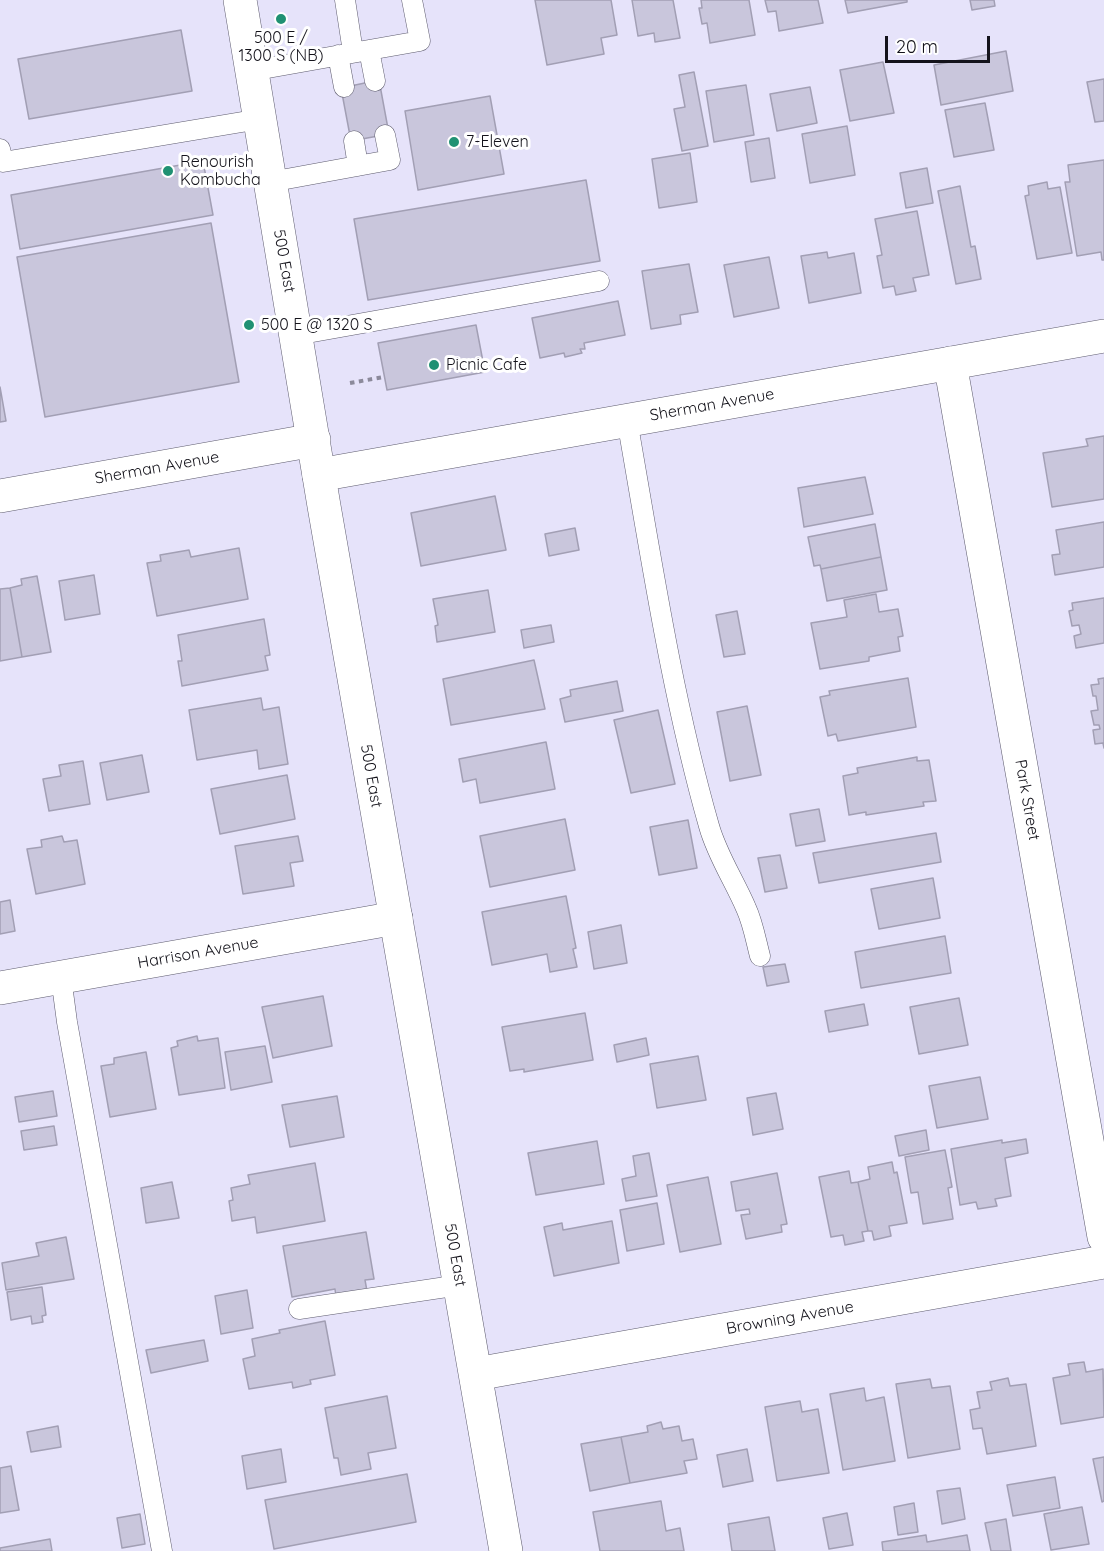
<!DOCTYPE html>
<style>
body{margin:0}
#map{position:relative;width:1104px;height:1551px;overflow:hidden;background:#e6e3fa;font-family:Quicksand,sans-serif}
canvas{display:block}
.scale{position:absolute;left:885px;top:36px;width:105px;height:27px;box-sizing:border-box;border:3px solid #14131b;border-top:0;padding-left:8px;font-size:18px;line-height:21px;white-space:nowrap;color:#14131b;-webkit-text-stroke:4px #fff;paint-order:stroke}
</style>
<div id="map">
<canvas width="1104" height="1551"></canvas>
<div class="scale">20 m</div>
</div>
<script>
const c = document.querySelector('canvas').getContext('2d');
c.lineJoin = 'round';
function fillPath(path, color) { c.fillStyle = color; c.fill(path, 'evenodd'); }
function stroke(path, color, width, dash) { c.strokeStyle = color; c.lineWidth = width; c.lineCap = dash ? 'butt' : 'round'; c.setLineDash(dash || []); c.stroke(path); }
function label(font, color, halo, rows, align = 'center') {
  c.font = font + ' Quicksand,sans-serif'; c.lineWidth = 6; c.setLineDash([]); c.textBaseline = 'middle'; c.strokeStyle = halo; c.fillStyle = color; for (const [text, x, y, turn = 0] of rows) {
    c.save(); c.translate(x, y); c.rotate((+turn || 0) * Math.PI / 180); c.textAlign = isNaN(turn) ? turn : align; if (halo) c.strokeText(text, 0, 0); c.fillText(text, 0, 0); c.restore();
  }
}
const building = new Path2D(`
 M535,0h76l6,35 -16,3 3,16 -57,11z
 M632,0h41l7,38 -25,4 -1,-9 -16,3z
 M701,0h48l6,35 -45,8 -3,-20 -5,1 -3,-16h3z
 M765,0h53l5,23 -44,8 -3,-20 -8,1z
 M845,0h62v2l-59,11z
 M970,0h24l1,6 -23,4z
 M181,30l11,61 -163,28 -11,-60z
 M1006,51l7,40 -72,14 -7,-40z
 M883,62l11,51 -44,8 -10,-51z
 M694,72l14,74 -26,5 -8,-42 11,-2 -6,-32z
 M1104,79v42l-9,1 -8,-40z
 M379,80l10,54 -38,7 -10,-53z
 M746,85l8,50 -40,7 -8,-51z
 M810,87l7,36 -40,8 -7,-37z
 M490,96l14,78 -86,16 -13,-79z
 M985,103l9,47 -40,7 -9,-47z
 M847,126l8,49 -45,8 -8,-49z
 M769,138l6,40 -24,4 -6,-40z
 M690,153l7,49 -38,6 -7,-49z
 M1104,160v100h-2l-1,-8 -24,4 -12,-74h5l-2,-17z
 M203,161l10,54 -193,34 -9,-54z
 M927,168l6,35 -27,5 -6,-35z
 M586,180l14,81 -232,39 -14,-81z
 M1047,182l1,7 12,-2 12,66 -35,6 -12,-63 4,-1 -1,-9z
 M960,186l11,61 4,-1 6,33 -25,5 -18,-93z
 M917,211l12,64 -16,3 3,13 -20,4 -2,-9 -11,2 -6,-32 5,-1 -7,-36z
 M211,223l28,159 -194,35 -28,-160z
 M827,252l1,6 26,-5 7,40 -52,10 -8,-47z
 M769,257l10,51 -45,9 -10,-52z
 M689,264l9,48 -18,3 1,9 -30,5 -9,-58z
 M618,301l7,34 -41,8 1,6h-5l2,4 -17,4 -1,-4 -24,5 -8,-40z
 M476,325l9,47 -98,18 -9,-47z
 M0,387l6,34 -6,1z
 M1104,436v63l-52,8 -9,-54 45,-7 -2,-7z
 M865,477l8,37 -69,13 -6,-39z
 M495,496l11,54 -85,16 -10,-53z
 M1104,522v45l-49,8 -3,-20 8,-1 -4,-24z
 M875,524l6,33 -60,12 -1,-4 -6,1 -6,-29z
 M575,528l4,22 -30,6 -4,-22z
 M239,548l9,51 -91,17 -10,-53 14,-2 -1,-6 29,-5 2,7z
 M881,557l6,33 -60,11 -6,-32z
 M94,575l6,39 -35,6 -6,-39z
 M37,576l14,76 -29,5 -12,-69 12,-3 -1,-6z
 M10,588l12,69 -22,4v-72z
 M488,590l7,42 -58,10 -2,-16 3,-1 -5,-26z
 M876,594l3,18 19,-3 5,27 -5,1 2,14 -31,6v4l-49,8 -9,-46 36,-6 -3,-17z
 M1104,598v45l-28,5 -2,-12 7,-2 -2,-9 -7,1 -3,-15 4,-1 -1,-7z
 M737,611l8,43 -21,3 -8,-42z
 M264,619l6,36 -5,1 3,14 -86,16 -4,-25h4l-4,-26z
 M551,625l3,17 -30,6 -3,-18z
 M534,660l11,49 -94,16 -8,-46z
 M908,678l8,49 -78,14 -2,-7 -8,2 -8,-39 10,-2 -1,-4z
 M1104,678v70l-1,-5 -8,1 -2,-14 7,-1 -1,-4h-5l-3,-14 7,-1 -2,-14h-3l-2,-11 8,-1 -1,-5z
 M617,681l6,30 -58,11 -5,-23 11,-3 -1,-6z
 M261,698l2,12 16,-3 9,57 -29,5 -2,-19 -60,10 -8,-50z
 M747,706l14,69 -31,6 -13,-69z
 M658,710l17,74 -44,9 -17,-73z
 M546,742l9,47 -75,14 -4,-24 -13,3 -4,-23z
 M142,755l7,37 -42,8 -7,-37z
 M917,757v4l12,-1 7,41 -13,1 1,4 -58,9v-3l-17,3 -6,-39 15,-3 -1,-5z
 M83,761l7,43 -41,7 -6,-32 18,-3 -2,-11z
 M287,775l8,44 -75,15 -9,-45z
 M819,809l6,32 -29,5 -6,-32z
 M565,819l10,51 -85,17 -10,-51z
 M688,820l9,48 -38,7 -9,-48z
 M936,833l5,29 -122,21 -6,-30z
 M62,836l2,6 13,-2 8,44 -49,10 -9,-45 15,-2 -1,-7z
 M298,836l5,25 -13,2 4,23 -51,8 -8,-48z
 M780,855l7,33 -22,4 -7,-34z
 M933,878l7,40 -61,11 -8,-40z
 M566,896l10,52 -3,1 4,18 -27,5 -3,-18 -55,11 -10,-53z
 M10,900l5,31 -15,3v-32z
 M621,925l6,38 -33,6 -6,-37z
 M945,936l6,37 -90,15 -6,-36z
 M785,964l4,18 -22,4 -4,-19z
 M323,996l9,50 -59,12 -11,-51z
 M959,998l9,47 -49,9 -9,-47z
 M864,1004l4,21 -39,7 -4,-21z
 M585,1013l8,47 -69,12v-3l-14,2 -8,-44z
 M197,1036l1,5 20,-3 7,50 -46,7 -8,-47 7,-2 -1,-5z
 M646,1038l3,17 -32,7 -3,-17z
 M265,1046l7,36 -41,8 -6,-38z
 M146,1052l10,57 -46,8 -9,-51 13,-2v-6z
 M698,1056l8,44 -49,8 -7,-44z
 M980,1077l8,42 -51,9 -8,-42z
 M53,1091l4,25 -38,6 -4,-25z
 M776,1093l7,36 -30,6 -6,-37z
 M337,1096l7,41 -54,10 -8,-42z
 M54,1126l3,19 -33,5 -3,-19z
 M926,1130l3,20 -30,6 -4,-20z
 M1026,1139l2,14 -23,5 6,38 -16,3 2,7 -19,3 -2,-7 -16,3 -9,-56 51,-9v3z
 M597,1141l7,43 -68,11 -8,-42z
 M945,1150l7,37 -4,1 5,31 -30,5 -5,-32 -7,1 -6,-36z
 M649,1153l8,43 -31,5 -4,-22 14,-3 -3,-20z
 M892,1162l2,11 3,-1 10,51 -18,3 2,10 -17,4 -2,-9h-4l-10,-49 12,-3 -2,-12z
 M315,1163l10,58 -68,12 -2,-16 -23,4 -3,-20 4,-1 -2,-12 19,-4 -2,-9z
 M849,1171l2,12 7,-1 10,49 -6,1 2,9 -19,4 -2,-10 -12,2 -12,-60z
 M777,1173l10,51 -6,1 1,7 -36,7 -5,-24 9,-1 -1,-5 -13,2 -5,-29z
 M708,1177l13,67 -41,8 -13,-67z
 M172,1182l7,36 -33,5 -5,-35z
 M657,1203l7,41 -37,7 -7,-41z
 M612,1221l7,42 -65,13 -10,-49 18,-4 1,7z
 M366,1232l8,47 -9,1 2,11 -31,6 -1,-8 -43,8 -9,-51z
 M66,1237l8,42 -68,11 -4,-27 37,-7 -3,-13z
 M42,1287l4,28 -4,1 1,6 -11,2 -1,-8 -20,4 -4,-28z
 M247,1290l6,38 -32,6 -6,-38z
 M325,1321l10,54 -25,5 1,4 -18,4 -1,-6 -43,7 -6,-30 12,-3 -3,-17 28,-6 -1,-3z
 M204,1340l4,21 -57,12 -5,-23z
 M1084,1362l2,10 17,-3 1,48 -43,7 -8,-46 17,-3 -2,-11z
 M1008,1378l2,8 16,-2 10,62 -49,8 -5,-26 -9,1 -3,-19 10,-2 -3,-16 15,-2 -2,-8z
 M930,1379l2,9 18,-2 10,63 -52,9 -12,-74z
 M864,1388l2,13 18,-4 11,64 -52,9 -13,-76z
 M387,1396l9,52 -28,5 3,16 -30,6 -3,-17h-4l-9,-50z
 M800,1401l2,11 16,-3 11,64 -52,8 -12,-74z
 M661,1422l2,7 16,-3 3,15 11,-2 4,20 -13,2 3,12 -57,10 -9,-46 27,-5 -1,-6z
 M58,1426l3,21 -30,5 -4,-20z
 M621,1437l9,46 -40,8 -9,-47z
 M281,1449l5,33 -39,7 -5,-33z
 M747,1449l6,32 -30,6 -6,-32z
 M1104,1457v44l-2,1 -9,-43z
 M11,1466l8,44 -19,3v-45z
 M407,1474l9,48 -142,27 -9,-49z
 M1055,1477l5,31 -47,8 -6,-31z
 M960,1488l5,31 -23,5 -5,-33z
 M661,1501l5,30 14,-3 4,23h-84l-7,-39z
 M914,1503l4,29 -20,3 -4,-28z
 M1082,1507l7,37 -38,6 -7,-36z
 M847,1513l6,32 -24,4 -6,-31z
 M140,1514l5,30 -23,4 -5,-30z
 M769,1517l6,34h-43l-4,-27z
 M1006,1519l5,32h-20l-6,-28z
 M926,1535l1,7 40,-7 3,16h-87l-1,-9z
 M50,1539l2,12h-52v-3z`);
fillPath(building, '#c9c6dc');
stroke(building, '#a29fb4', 1.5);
const service = new Path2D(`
 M345,0l8,52
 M369,50l51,-9 -8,-41
 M338,55l6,32
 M251,71l118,-21 6,31
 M354,141l4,25
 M0,149l3,13 257,-43
 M270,182l120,-22 -5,-25
 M296,335l303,-54
 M627,420c24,136 44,273 82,406 8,29 25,54 37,82 7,15 10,33 14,48
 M61,977l6,45 95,529
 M299,1309l161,-24`);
const minor = new Path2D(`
 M950,363l154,874
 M319,475l785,-139
 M0,496l314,-56
 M0,988l396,-70
 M476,1374l628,-112`);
const tertiary = new Path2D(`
 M240,0l84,506 182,1045`);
stroke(service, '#5e5c6e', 21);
stroke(minor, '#5e5c6e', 34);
stroke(tertiary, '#5e5c6e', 34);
stroke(new Path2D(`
 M350,383l34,-6`), '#8c8a9b', 4, [4.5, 4.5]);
stroke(service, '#fff', 20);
stroke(minor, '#fff', 33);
stroke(tertiary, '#fff', 33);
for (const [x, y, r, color] of [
 [281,19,6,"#209173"],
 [454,142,6,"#209173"],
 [168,171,6,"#209173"],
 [249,325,6,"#209173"],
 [434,365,6,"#209173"]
]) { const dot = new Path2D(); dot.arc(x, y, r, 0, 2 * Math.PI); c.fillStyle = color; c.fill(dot); stroke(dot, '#fff', 2); }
label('16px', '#14131b', '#fff', [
 ["500 E /",281,38,"center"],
 ["1300 S (NB)",281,56,"center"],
 ["7-Eleven",466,142],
 ["Renourish",180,162],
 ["Kombucha",180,180],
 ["500 E @ 1320 S",261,325],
 ["Picnic Cafe",446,365]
], 'left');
label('16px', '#14131b', '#fff', [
 ["500 East",284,261,80],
 ["Sherman Avenue",712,405,-10],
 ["Sherman Avenue",157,468,-10],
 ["500 East",371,776,80],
 ["Park Street",1027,800,80],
 ["Harrison Avenue",198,953,-10],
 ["500 East",455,1255,80],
 ["Browning Avenue",790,1318,-10]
]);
</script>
